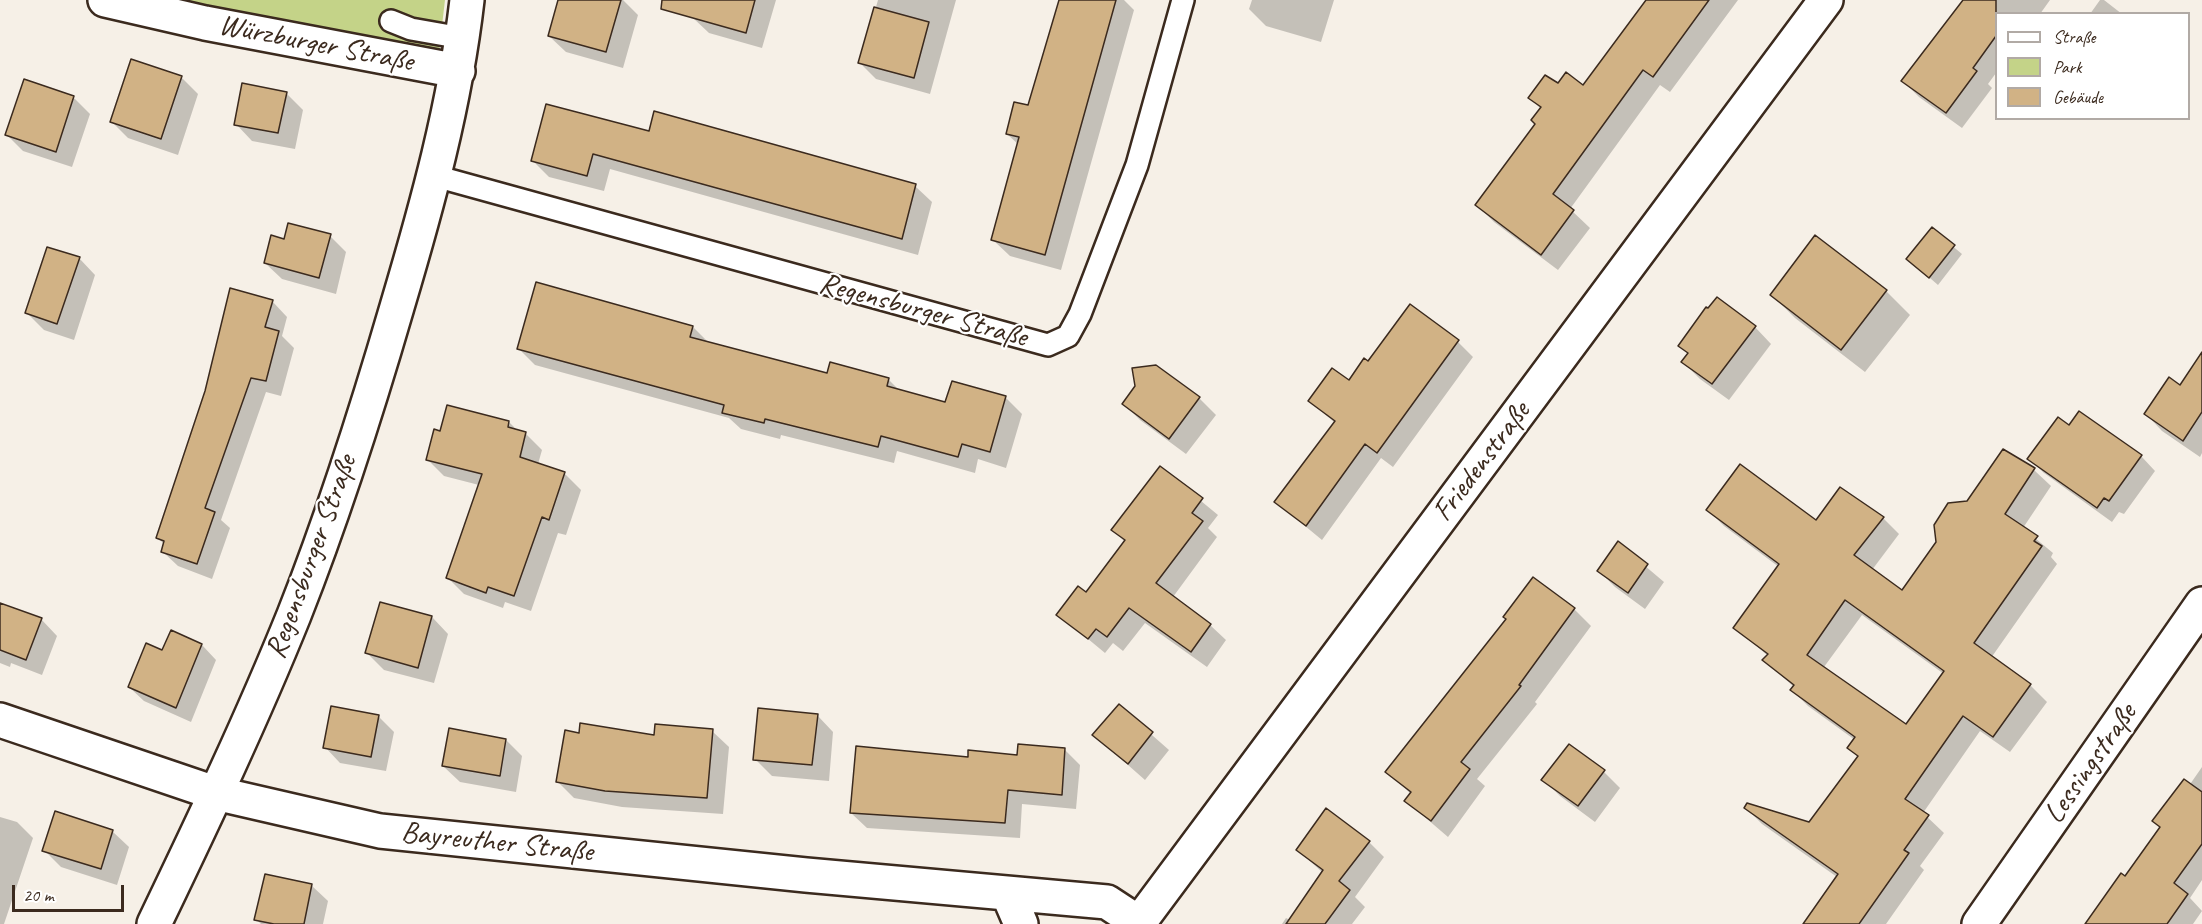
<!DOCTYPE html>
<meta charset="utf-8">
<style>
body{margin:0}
#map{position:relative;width:2202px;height:924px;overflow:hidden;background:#f6f0e7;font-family:Caveat,sans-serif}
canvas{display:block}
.legend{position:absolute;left:1995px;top:12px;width:195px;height:108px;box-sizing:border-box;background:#fff;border:2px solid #b1aaa5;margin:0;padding:8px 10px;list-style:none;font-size:18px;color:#3b2a1e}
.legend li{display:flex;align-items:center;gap:12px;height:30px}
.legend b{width:30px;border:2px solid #b1aaa5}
.scale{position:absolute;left:12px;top:885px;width:112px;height:27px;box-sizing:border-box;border:3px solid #3b2a1e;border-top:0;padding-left:8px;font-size:18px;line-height:21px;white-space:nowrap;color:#3b2a1e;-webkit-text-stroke:4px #fff;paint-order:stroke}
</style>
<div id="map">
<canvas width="2202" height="924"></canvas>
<ul class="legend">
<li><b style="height:8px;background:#fff"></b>Straße</li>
<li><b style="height:16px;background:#c4d388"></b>Park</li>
<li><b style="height:16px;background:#d1b285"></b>Gebäude</li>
</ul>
<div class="scale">20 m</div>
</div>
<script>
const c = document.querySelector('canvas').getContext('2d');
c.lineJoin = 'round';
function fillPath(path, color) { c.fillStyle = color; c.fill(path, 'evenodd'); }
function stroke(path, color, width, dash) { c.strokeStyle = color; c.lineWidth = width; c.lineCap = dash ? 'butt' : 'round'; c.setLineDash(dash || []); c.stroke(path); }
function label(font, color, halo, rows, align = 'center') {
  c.font = font + ' Caveat,sans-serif'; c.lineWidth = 4.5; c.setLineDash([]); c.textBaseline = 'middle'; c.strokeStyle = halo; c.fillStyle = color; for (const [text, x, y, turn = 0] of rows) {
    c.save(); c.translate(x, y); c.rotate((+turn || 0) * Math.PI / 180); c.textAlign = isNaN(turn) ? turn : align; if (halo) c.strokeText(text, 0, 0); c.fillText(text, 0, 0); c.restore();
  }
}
fillPath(new Path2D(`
 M161,0h284l-6,51z`), '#c4d388');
fillPath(new Path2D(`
 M559,0h64l15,15 -15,53 -57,-16 -17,-16z
 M697,0h79l-14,48 -53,-15 -17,-16z
 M878,0h78l-26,94 -54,-15 -16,-16z
 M1060,0h64l10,10 -73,260 -51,-14 -17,-16 26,-95 -12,-11 22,-27z
 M1252,0h82l-13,42 -55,-16 -17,-17z
 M1648,0h90l-68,92 -10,-7 -90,124 20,19 -32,42 -64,-48 -17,-17 60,-81 4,-15 -11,-11 28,-12 26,1z
 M1973,0h77l-10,14h-44v59l-8,11 4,4 -30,40 -43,-31 -16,-16 42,-58 37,27z
 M2100,0h4l18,14h-32z
 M181,77l17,17 -20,61 -50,-17 -16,-16z
 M243,85l44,9 16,16 -8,39 -43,-8 -16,-17z
 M73,97l17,17 -18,53 -49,-16 -16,-16z
 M650,133l265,53 17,16 -14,53 -308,-86 -6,22 -55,-14 -17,-17z
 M1932,229l30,25 -24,31 -30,-26z
 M330,236l16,16 -10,42 -54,-15 -17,-16z
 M79,258l16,17 -21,65 -30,-10 -17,-17z
 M1886,291l24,24 -45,57 -70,-54 -23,-23z
 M272,301l15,16 -5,19 12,12 -13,48 -15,-4 -45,128 9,8 -18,51 -34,-13 -16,-15 3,-6 -8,-8z
 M1708,310l47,17 16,17 -42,56 -29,-21 -17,-17 6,-7 -9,-10z
 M693,327l17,17 118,31 60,4 13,13 45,12 59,-7 17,17 -16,54 -28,-9 -3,14 -78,-22 -3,12 -113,-28 -1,4 -39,-10 -12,-11 -194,-53 -17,-17z
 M1458,342l15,15 -80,110 -12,-9 -59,82 -46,-38 59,-79 -25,-22 39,-19 19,-19z
 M1156,366l43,32 17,17 -30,39 -46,-34 -16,-16z
 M2202,402v51l-2,4 -38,-26 -16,-17z
 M509,422l9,9 7,2 17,17 -4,14 26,9 17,17 -15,45 -8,-2 -27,78 -26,-9 -2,6 -39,-14 -16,-16 31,-93 -35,-9 -16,-16 13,-27z
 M2069,427l72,29 14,15 -31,43 -5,-2 -7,10 -68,-49 -15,-14z
 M2004,451l30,19 17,16 -28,42 30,25 -2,4 6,7 -66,94 39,27 17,17 -37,50 -30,-21 -57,82 21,20 -24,33 4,4 -38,54h-81l32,-47 -75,-53 -16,-16 64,15 48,-66 -9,-9 6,-8 -47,-34 -16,-16 2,-3 -30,-27 4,-4 -33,-29 44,-60 -55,-41 -16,-16 108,12 67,-4 16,16 -27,36 31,22zM1862,615l82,59 -37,52 -83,-59z
 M1161,468l57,47 -10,13 9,9 -44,60 37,28 16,15 -19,27 -62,-44 -22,28 -10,-8 -8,10 -47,-39 28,-20 39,-52 -12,-12z
 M1618,543l46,39 -19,27 -30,-22 -16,-16z
 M1533,579l41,30 17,17 -56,76 2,2 -60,75 8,7 -37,51 -42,-36 5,-7 -24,-22 121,-153z
 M0,605l41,14 16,17 -15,39 -31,-12 -1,4 -10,-4z
 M432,617l16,17 -14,49 -50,-13 -17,-17z
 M171,632l31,13 14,15 -25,62 -47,-21 -15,-14 34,-35z
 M1119,706l50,44 -24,30 -51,-45z
 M817,715l16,17 -4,49 -57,-5 -17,-17z
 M378,716l16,16 -8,39 -46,-8 -15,-16z
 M712,731l17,16 -6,67 -101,-7 -48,-9 -16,-16 22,-48 76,3z
 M506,740l16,16 -6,36 -56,-10 -17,-16z
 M1065,750l15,15 -4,44 -54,-5 -2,34 -153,-10 -16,-15 118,-54 49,-3z
 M2202,767v113l-12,18 12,13 -9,13h-97l29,-46z
 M1604,772l16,16 -25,34 -35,-26 -17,-17z
 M0,817l17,5 16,16 -29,86h-4z
 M112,831l17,16 -12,38 -56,-18 -17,-17z
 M1369,842l15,15 -29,40 10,10 -13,17h-70l4,-6 4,2 33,-47 -25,-23z
 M311,885l17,16 -5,23h-62l-5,-5z`), '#0003');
const building = new Path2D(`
 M558,0h63l-15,52 -58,-16z
 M662,0h93l-9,33 -85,-24z
 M1059,0h57l-71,255 -54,-15 28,-103 -13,-3 8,-32 14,3z
 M1646,0h63l-56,77 -10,-7 -90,124 21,16 -33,45 -66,-50 60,-81 -4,-4 10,-13 -13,-9 17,-23 13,8 8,-11 17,13z
 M1963,0h33v36l-23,32 4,3 -31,42 -45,-32z
 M874,7l55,15 -15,56 -56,-15z
 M131,59l51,17 -21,63 -51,-17z
 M24,79l50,17 -18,56 -51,-17z
 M242,83l45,9 -9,41 -44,-8z
 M546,104l103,27 5,-20 262,73 -14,55 -309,-85 -6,22 -56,-15z
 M288,223l43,11 -12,44 -55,-15 7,-28 13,4z
 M1932,227l23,18 -26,33 -23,-19z
 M1815,235l72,55 -46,60 -71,-55z
 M47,247l33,10 -23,67 -32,-11z
 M536,282l157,44 -3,11 137,36 3,-11 59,16 -2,8 58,16 7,-21 54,15 -16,56 -28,-8 -4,13 -77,-21 -3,11 -113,-28 -1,4 -42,-10 2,-8 -207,-56z
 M230,288l43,12 -8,27 14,4 -13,50 -15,-3 -46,130 10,4 -18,52 -36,-12 3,-11 -8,-3 49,-147z
 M1717,297l39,29 -44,58 -31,-22 7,-9 -10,-7 28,-39 2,1z
 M1410,304l49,36 -82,113 -12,-9 -59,82 -32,-24 61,-81 -27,-20 24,-33 17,12 15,-22 4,3z
 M2202,352v60l-19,29 -39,-27 25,-37 11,8z
 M1156,365l44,32 -31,42 -47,-35 13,-18 -3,-18z
 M447,405l62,16 -1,6 18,5 -6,25 45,15 -16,48 -7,-3 -28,79 -26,-9 -2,6 -40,-15 36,-104 -56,-14 8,-31 6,2z
 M2079,411l63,44 -33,46 -5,-3 -7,10 -70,-49 31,-42 11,8z
 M2003,449l32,19 -30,46 33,22 -4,5 8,5 -68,97 57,41 -38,53 -30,-21 -58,83 24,16 -25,35 5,3 -50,71h-56l35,-50 -94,-66 3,-5 62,19 49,-66 -11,-8 8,-11 -65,-47 4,-5 -32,-25 6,-6 -35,-26 46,-64 -73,-54 34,-46 76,56 24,-33 44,30 -30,38 48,35 34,-48 -2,-17 14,-22 19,-2zM1845,600l99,71 -38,53 -99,-69z
 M1160,466l43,32 -11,15 11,8 -47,62 55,41 -20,28 -62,-44 -22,29 -11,-8 -8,10 -32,-24 22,-29 8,6 39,-52 -14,-10z
 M1618,541l30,23 -20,29 -31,-22z
 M1533,577l42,31 -56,77 2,1 -60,76 9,7 -39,52 -27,-20 7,-9 -26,-20 121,-153 -3,-2z
 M380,602l52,14 -14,52 -53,-15z
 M0,603l42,15 -16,42 -26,-10z
 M171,630l31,14 -26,64 -48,-21 18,-44 16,7z
 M1119,704l34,28 -25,32 -36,-29z
 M331,706l48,9 -8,42 -48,-9z
 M758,708l60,6 -6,51 -59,-5z
 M580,723l74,12 1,-11 58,5 -6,69 -102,-7 -49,-9 9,-52 14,3z
 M449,728l57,11 -6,37 -58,-10z
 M1018,744l47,4 -3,47 -54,-5 -3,33 -155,-10 6,-67 112,11v-7l49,5z
 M1569,744l36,26 -27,36 -37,-26z
 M2184,779l18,13v52l-28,39 14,11 -21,30h-82l36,-51 4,3 35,-49 -8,-6z
 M1326,808l44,33 -31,40 11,9 -25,34h-39l37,-54 -27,-20z
 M55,811l58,19 -12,39 -59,-18z
 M265,874l47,10 -8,40h-30l-20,-4z`);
fillPath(building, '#d1b285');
stroke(building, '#3b2a1e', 1.5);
const service = new Path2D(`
 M391,21l20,8 51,9
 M435,176l613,169 20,-9 12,-22 57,-149 46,-165`);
const minor = new Path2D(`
 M105,0l100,23 253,48
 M0,720l215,73 165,38 426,44 301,27 32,21
 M1008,894l13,30
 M154,924c49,-102 98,-205 140,-309 40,-101 73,-205 103,-308 30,-101 58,-202 70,-307
 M1979,924l223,-320`);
const tertiary = new Path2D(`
 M1138,924l688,-924`);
stroke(service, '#3b2a1e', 26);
stroke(minor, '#3b2a1e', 38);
stroke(tertiary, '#3b2a1e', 38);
stroke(service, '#fff', 21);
stroke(minor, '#fff', 33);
stroke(tertiary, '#fff', 33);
label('30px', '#3b2a1e', '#fff', [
 ["Würzburger Straße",316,44,11],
 ["Regensburger Straße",923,311,15],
 ["Friedenstraße",1482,462,-53],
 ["Regensburger Straße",312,557,-70],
 ["Lessingstraße",2091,764,-55],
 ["Bayreuther Straße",497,843,6]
]);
</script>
